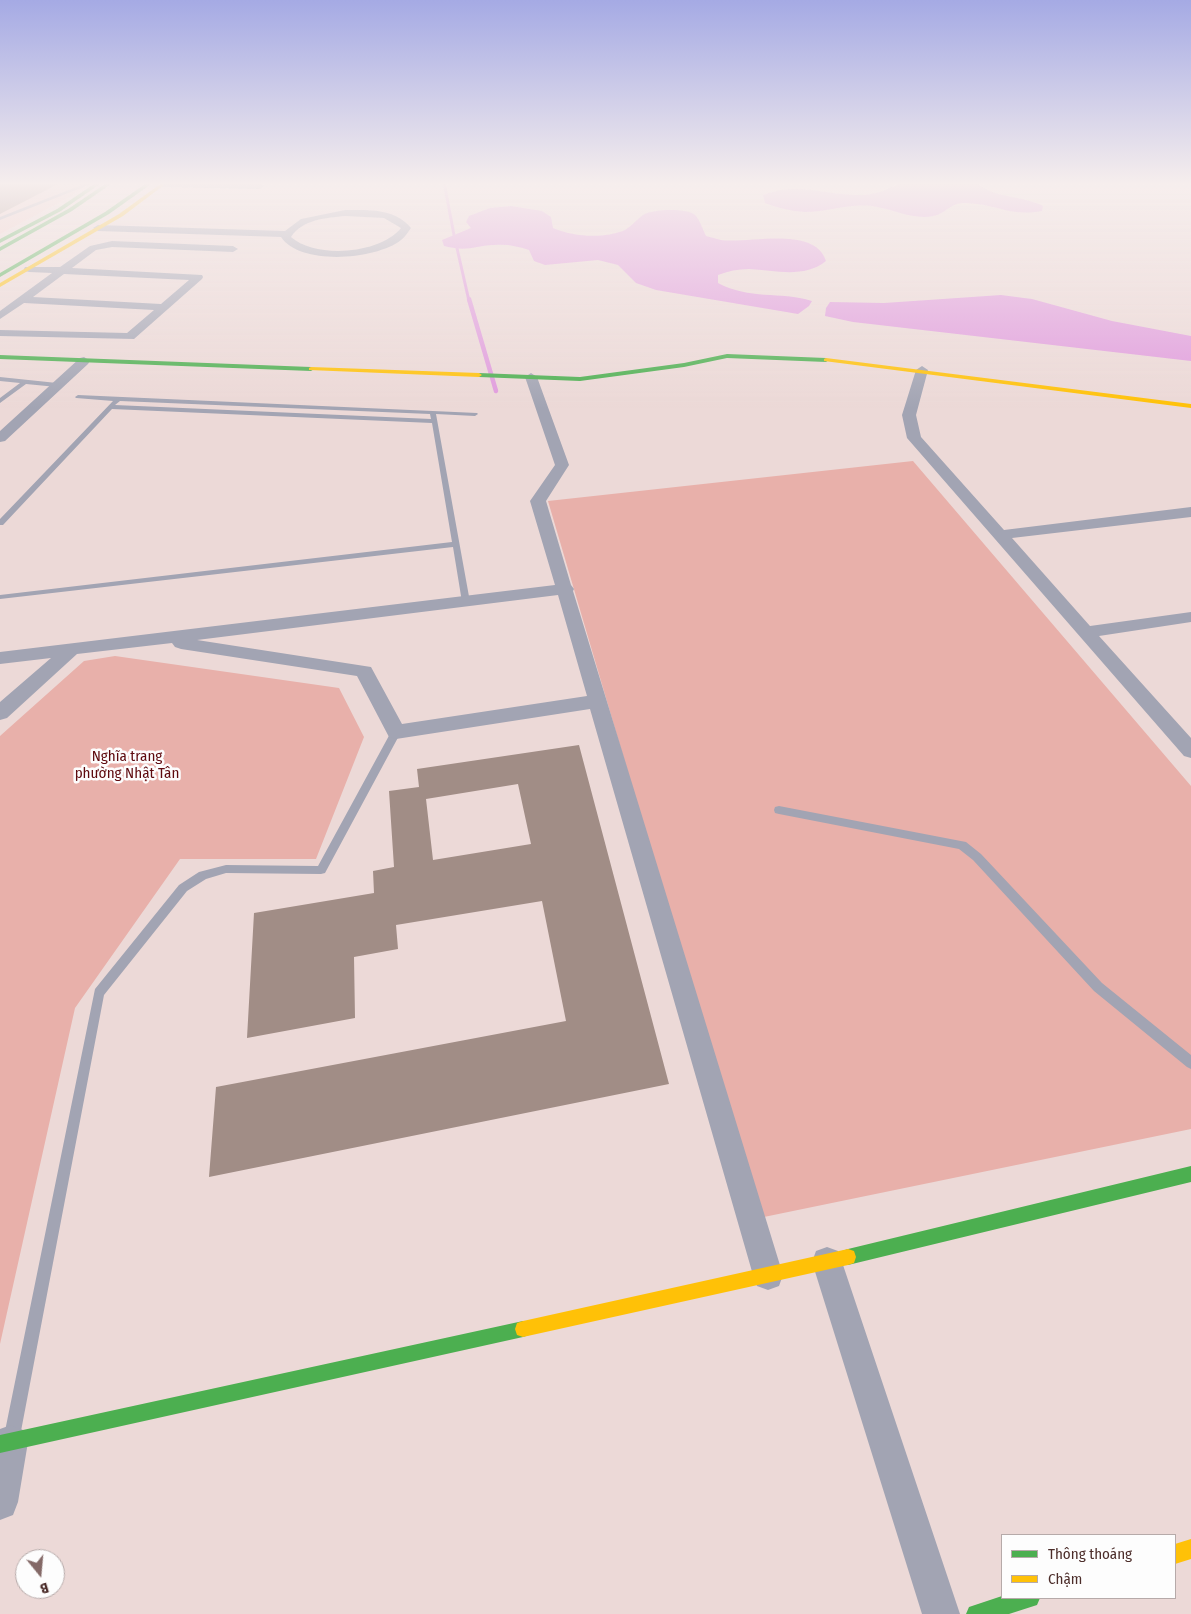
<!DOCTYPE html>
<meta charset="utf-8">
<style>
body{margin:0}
#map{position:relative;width:1191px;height:1614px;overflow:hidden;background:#ecd9d7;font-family:"Fira Sans Condensed",sans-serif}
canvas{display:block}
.legend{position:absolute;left:1001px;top:1534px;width:175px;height:65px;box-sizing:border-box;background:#fdfdfd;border:1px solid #b6aaa9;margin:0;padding:6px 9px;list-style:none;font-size:15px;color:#4c2d2a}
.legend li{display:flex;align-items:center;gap:10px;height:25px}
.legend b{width:25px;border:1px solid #b6aaa9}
.north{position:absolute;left:15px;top:1549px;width:50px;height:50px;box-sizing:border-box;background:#fdfdfd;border:1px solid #b6aaa9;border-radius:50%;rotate:163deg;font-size:14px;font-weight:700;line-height:20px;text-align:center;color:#4c2d2a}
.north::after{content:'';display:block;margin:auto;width:18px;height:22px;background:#846967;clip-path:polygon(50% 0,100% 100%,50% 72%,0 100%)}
</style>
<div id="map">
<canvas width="1191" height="1614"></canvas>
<ul class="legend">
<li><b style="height:6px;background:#4caf50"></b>Thông thoáng</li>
<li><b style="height:6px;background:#ffc107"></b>Chậm</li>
</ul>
<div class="north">B</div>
</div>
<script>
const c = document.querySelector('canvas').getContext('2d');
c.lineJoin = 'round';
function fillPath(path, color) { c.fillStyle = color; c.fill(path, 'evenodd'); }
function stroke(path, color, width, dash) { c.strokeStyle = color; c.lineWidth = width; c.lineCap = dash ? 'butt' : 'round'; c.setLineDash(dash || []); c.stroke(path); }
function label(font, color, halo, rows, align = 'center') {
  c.font = font + ' "Fira Sans Condensed",sans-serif'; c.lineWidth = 5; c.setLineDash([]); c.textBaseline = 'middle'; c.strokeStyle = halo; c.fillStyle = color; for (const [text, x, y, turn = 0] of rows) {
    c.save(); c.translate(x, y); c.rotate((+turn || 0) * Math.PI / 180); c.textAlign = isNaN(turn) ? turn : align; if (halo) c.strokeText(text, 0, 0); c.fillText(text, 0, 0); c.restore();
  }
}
fillPath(new Path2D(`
 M0,182h90l-20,15 -70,37z`), '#f3cdc9');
fillPath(new Path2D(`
 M913,461l278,325v343l-432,89 -211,-717z
 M115,656l224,32 25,49 -48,122h-136l-105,149 -75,336v-608l84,-75z`), '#e8b0aa');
fillPath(new Path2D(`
 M904,182h72c18,17 46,13 67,24l-1,5c-32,6 -46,-7 -75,-8 -18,-1 -19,10 -34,13 -19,4 -38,-6 -56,-9 -24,-5 -48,5 -72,5 -14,-1 -27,-4 -40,-9l-2,-8c36,-14 64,1 100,0 19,-1 26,-8 41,-13z
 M511,206l31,5 9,6 2,11c21,9 51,11 72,2 7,-4 12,-11 18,-15 10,-6 44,-7 52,0 5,5 8,15 11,21 5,1 10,3 15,4 27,4 94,-15 105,21 -22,18 -52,9 -77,8 -11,0 -21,2 -31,6v8c32,17 61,8 94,18l-3,5 -11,8 -142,-24 -20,-7 -18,-18 -20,-5 -53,5 -11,-4 -5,-11c-12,-4 -22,-6 -35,-5 -21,1 -26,7 -50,1l-2,-6 29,-12 -5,-6 3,-6 21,-8z
 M1001,295l31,4 80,22 79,15v25l-338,-39 -28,-6 1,-8 4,-6 54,1z`), '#e09bdd');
stroke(new Path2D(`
 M444,182l10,53 15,66`), '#e09bdd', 3);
stroke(new Path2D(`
 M469,299l27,92`), '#e09bdd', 4.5);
fillPath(new Path2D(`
 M0,182h62l-62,32z
 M579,745l90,339 -460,93 7,-90 350,-66 -24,-120 -146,24 2,24 -44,8 1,61 -108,20 7,-125 120,-20 -1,-22 21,-4 -5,-76 30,-4 -2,-18zM518,784l13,60 -98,16 -7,-61z`), '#a18d86');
fillPath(new Path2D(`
 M89,182h7l-96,38v-3z
 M0,377l57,6 3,2 -3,2 -31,-3 -26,19v-5l20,-15 -20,-2z
 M78,395l399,18 1,1 -3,2 -39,-2 34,188 -4,2 -4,-2 -9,-55 -453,52v-4l452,-53 -20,-119 -320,-14 -109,116h-3v-6l113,-118 -37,-3 -1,-1zM120,401l310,13 1,5 -316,-14z
 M396,729l5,3 -76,141 -4,1 -95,-1 -20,6 -19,12 -83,104 -83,436 -2,6 -6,2 -6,-2 -2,-6 90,-442 84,-104 20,-13 27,-7 92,1 73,-134z
 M779,806l187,36 15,12 121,129 89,72v14l-4,-2 -93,-76 -121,-131 -14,-11 -180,-35 -4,-1 -1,-3 1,-3z`), '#a2a4b3');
fillPath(new Path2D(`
 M163,182l97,1 4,3 -4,3 -100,-2v-4z
 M345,210c23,0 50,-2 66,18 -3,4 -6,9 -10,12 -25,20 -101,26 -120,-3l-183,-6 -5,-3 5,-3 187,6 16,-12zM345,216l39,2 17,10c-21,26 -85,31 -110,9 12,-18 35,-19 54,-21z
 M112,241l121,5 5,3 -5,3 -121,-5 -16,3 -24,18 130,7 1,2 -1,2 -68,60 -134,-3v-6l127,3 27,-23 -130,-7 -24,16v-8l52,-38 -23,-1 -4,-1 -1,-2 1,-2h35l30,-21zM64,274l125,6 -28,24 -128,-7z
 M84,357l6,4 -2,3 -83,77 -5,1v-11l80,-73z
 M922,366l6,4 -12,45 5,22 83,93 187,-23v10l-179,21 78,88 101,-14v10l-92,14 92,102v20l-7,-2 -277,-318 -5,-23 14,-45z
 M531,373l6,4 32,88 -23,36 25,84 3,4 -1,2 210,684 -4,11 -11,4 -11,-4 -4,-11 -163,-566 -194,30 -7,-2 -32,-61 -176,-27 -6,-2 -3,-4 -95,11 -70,64 -7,2v-18l51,-44 -51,6v-12l555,-67 -25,-84 25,-36 -30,-88zM558,595l29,101 -185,28 -31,-57 -174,-27z
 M827,1247l11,4 4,11 118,352h-38l-110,-352 4,-11z
 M11,1425l12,5 5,12 -10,60 -5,13 -13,5v-91z`), '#a2a4b3');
fillPath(new Path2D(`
 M97,182h6l-42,29 -61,32v-4l57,-30z
 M108,182h6l-42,29 -72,40v-4l68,-38z
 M148,182h6l-45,32 -109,63v-4l105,-61z
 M727,354l99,4 3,2 -3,2 -99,-4 -43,9 -104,14 -101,-4 -3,-2 3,-2 101,4 104,-14z
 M0,355l311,12 3,2 -3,2 -311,-12z
 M1191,1166v16l-343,83 -6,-2 -2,-6 2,-6 6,-2z
 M523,1321l6,2 2,6 -2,6 -6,2 -523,116v-18z
 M1002,1596v2h38l-3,7 -28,9h-43l3,-7z`), '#4caf50');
fillPath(new Path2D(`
 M163,182h5l-45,34 -123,71v-4l119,-69z
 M826,358l365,46v4l-367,-47v-2z
 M311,367l168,6 3,2 -3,2 -170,-7v-2z
 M848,1249l6,2 2,6 -2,6 -6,2 -325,72 -6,-2 -2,-6 2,-6 6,-2z
 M1191,1539v20l-16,5v-20z`), '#ffc107');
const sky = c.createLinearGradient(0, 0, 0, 408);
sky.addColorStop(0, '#a5aae4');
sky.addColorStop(0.45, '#f6eeed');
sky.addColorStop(1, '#f6eeed00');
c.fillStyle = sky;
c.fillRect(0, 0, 1191, 408);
label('15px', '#5e0a0e', '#fdfdfd', [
 ["Nghĩa trang",127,757],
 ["phường Nhật Tân",127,774]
]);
</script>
